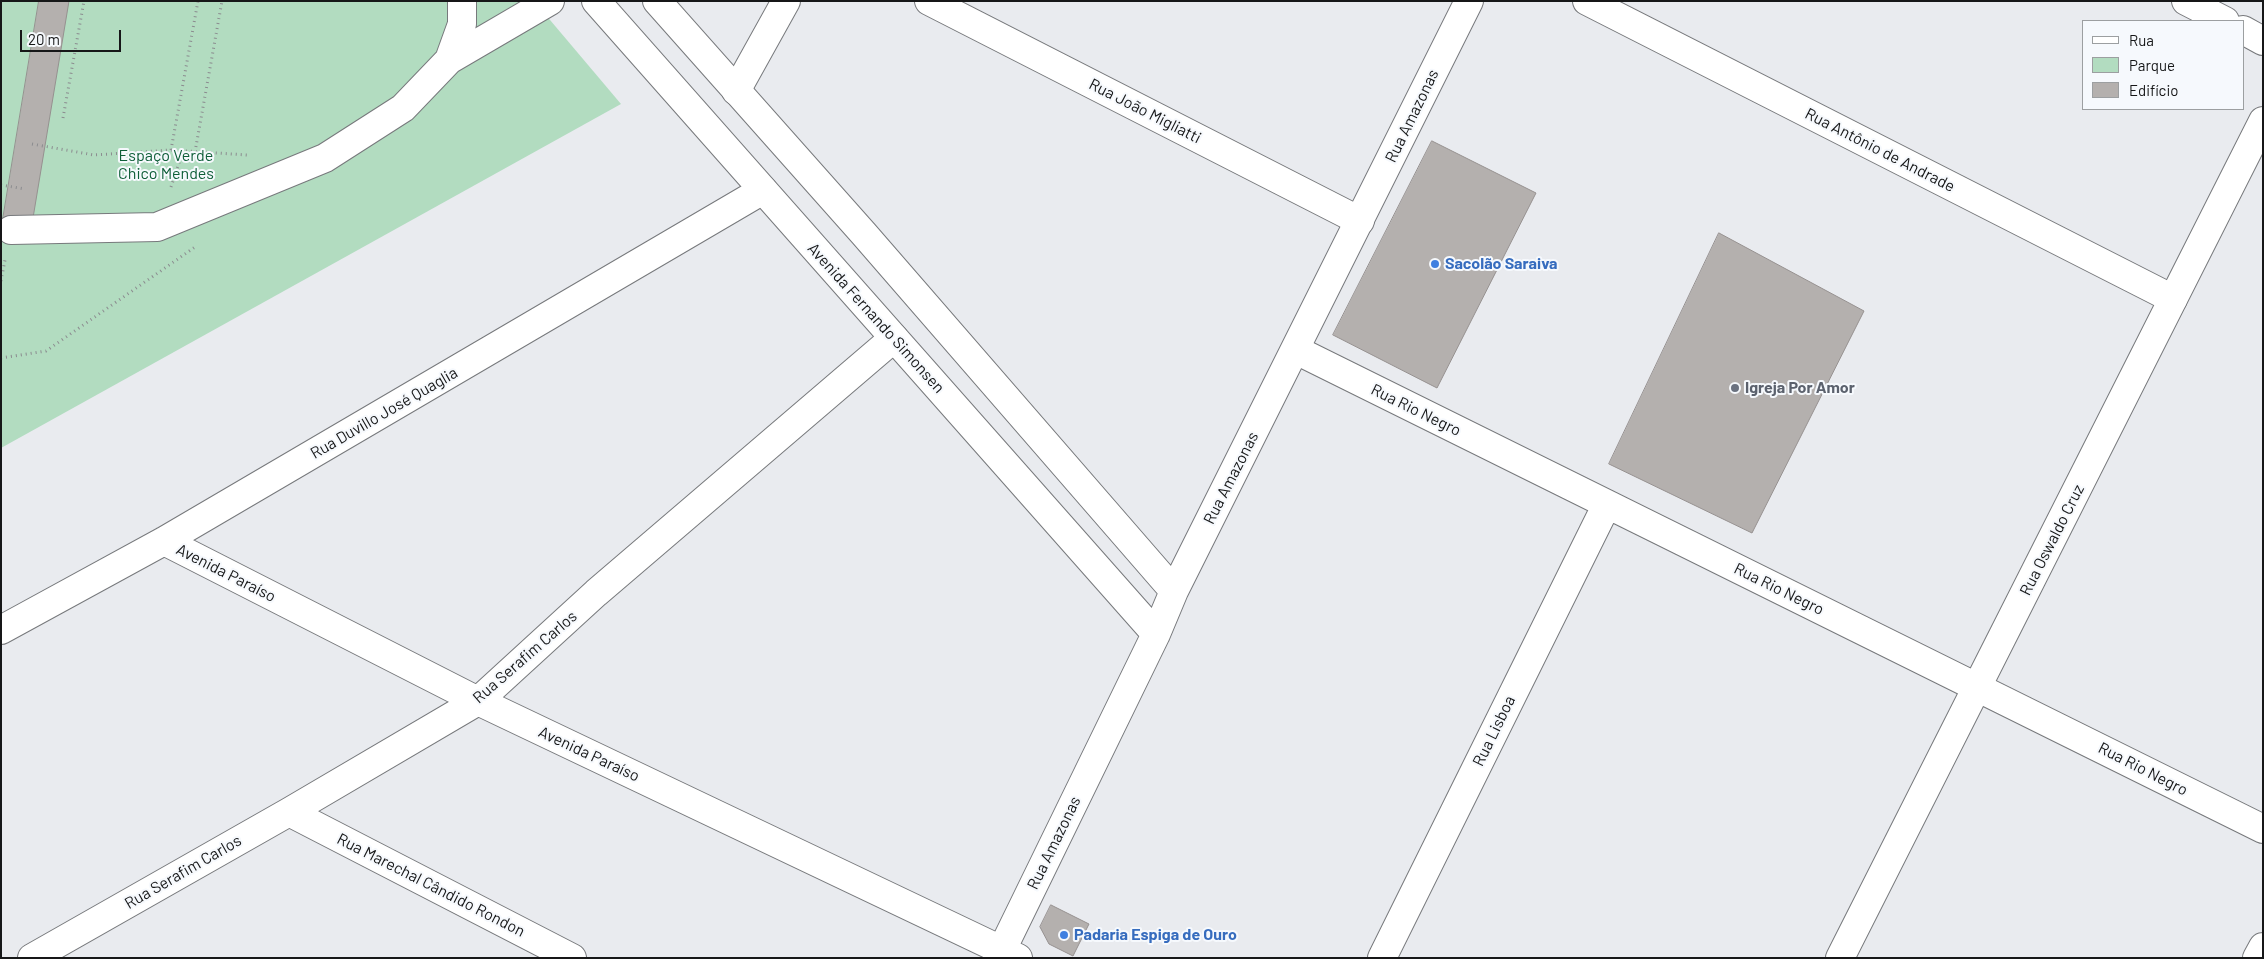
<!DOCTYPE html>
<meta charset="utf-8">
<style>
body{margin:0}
#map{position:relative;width:2264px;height:959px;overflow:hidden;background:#e9ebef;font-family:Barlow,sans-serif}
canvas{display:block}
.frame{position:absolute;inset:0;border:2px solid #161718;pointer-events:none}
.legend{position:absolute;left:2082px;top:20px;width:162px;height:90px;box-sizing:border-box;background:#f6f9fd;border:1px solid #9c9fa1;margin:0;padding:6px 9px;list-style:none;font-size:15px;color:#161718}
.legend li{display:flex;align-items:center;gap:10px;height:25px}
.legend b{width:25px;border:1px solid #9c9fa1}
.scale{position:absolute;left:20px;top:30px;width:101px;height:22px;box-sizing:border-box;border:2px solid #161718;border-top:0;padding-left:6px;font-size:15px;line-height:18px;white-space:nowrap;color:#161718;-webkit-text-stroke:4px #f6f9fd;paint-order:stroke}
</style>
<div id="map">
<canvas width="2264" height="959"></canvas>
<div class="frame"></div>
<ul class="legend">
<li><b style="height:6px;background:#fff"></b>Rua</li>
<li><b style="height:14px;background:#b2dcc0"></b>Parque</li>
<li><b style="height:14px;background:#b4b0ae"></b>Edifício</li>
</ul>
<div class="scale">20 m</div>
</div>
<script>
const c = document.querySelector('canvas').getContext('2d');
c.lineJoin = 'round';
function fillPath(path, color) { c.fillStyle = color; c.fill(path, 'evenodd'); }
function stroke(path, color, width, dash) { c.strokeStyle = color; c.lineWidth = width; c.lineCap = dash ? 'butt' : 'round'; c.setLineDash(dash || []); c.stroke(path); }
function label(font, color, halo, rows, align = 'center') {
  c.font = font + ' Barlow,sans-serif'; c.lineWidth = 4; c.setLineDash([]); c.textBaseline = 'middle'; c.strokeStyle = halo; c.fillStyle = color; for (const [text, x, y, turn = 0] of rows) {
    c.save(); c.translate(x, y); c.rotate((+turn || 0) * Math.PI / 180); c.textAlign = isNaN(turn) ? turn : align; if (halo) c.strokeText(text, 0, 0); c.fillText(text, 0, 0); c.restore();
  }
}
fillPath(new Path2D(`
 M1,1h533l87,103 -620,344z`), '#b2dcc0');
const building = new Path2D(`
 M39,1h30l-37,223 -29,-5z
 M1432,141l104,52 -99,195 -104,-53z
 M1719,233l145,78 -112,222 -143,-69z
 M1051,905l38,19 -16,32 -24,-12 -9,-17z`);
fillPath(building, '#b4b0ae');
stroke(building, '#969190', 1);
const minor = new Path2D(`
 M929,1l431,220
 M1587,1l586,298
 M2186,1l39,20
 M2243,30l20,11
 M449,60l101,-59
 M736,91l50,-90
 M11,230l146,-3 168,-69 78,-50 46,-48 13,-36v-23
 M1296,350l967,479
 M164,541l314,160 540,257
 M1,630l163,-89 599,-351
 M289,812l283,146
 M32,958l257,-146 189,-111 118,-108 298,-255
 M1382,958l225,-454
 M2257,958l6,-11`);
const major = new Path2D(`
 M596,1l560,633
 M657,1l207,233 310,357
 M998,958l158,-324 18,-43 295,-590
 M1840,958l423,-837`);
stroke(minor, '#77797c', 30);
stroke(major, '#77797c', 30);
stroke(new Path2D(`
 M63,118l21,-117
 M32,144l62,11 77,-5 76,5
 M171,150l27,-149
 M195,152l27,-151
 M1,185l24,4
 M171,187l12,-36
 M1,281l4,-21
 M1,358l45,-7 149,-104`), '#8b8c8f', 3, [1, 4]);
stroke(minor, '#fff', 28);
stroke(major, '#fff', 28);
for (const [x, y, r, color] of [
 [1435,264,5,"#3f7fe0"],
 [1735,388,5,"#6b7280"],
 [1064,935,5,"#3f7fe0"]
]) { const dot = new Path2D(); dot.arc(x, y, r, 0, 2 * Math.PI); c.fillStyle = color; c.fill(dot); stroke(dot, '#f6f9fd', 2); }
label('16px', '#161718', '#f6f9fd', [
 ["Rua João Migliatti",1145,111,27],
 ["Rua Amazonas",1412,116,-64],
 ["Rua Antônio de Andrade",1880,150,27],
 ["Avenida Fernando Simonsen",876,318,48],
 ["Rua Rio Negro",1416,410,26],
 ["Rua Duvillo José Quaglia",384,413,-30],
 ["Rua Amazonas",1231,478,-63],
 ["Rua Oswaldo Cruz",2052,540,-63],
 ["Avenida Paraíso",226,573,27],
 ["Rua Rio Negro",1779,589,26],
 ["Rua Serafim Carlos",525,657,-41],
 ["Rua Lisboa",1494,731,-64],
 ["Avenida Paraíso",589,754,25],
 ["Rua Rio Negro",2143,769,27],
 ["Rua Amazonas",1054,843,-64],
 ["Rua Serafim Carlos",183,872,-30],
 ["Rua Marechal Cândido Rondon",431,885,27]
]);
label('16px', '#0e5e38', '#f6f9fd', [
 ["Espaço Verde",166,156],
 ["Chico Mendes",166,174]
]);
label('bold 16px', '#366cbe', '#f6f9fd', [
 ["Sacolão Saraiva",1445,264],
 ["Padaria Espiga de Ouro",1074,935]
], 'left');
label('bold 16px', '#5b616d', '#f6f9fd', [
 ["Igreja Por Amor",1745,388]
], 'left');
</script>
